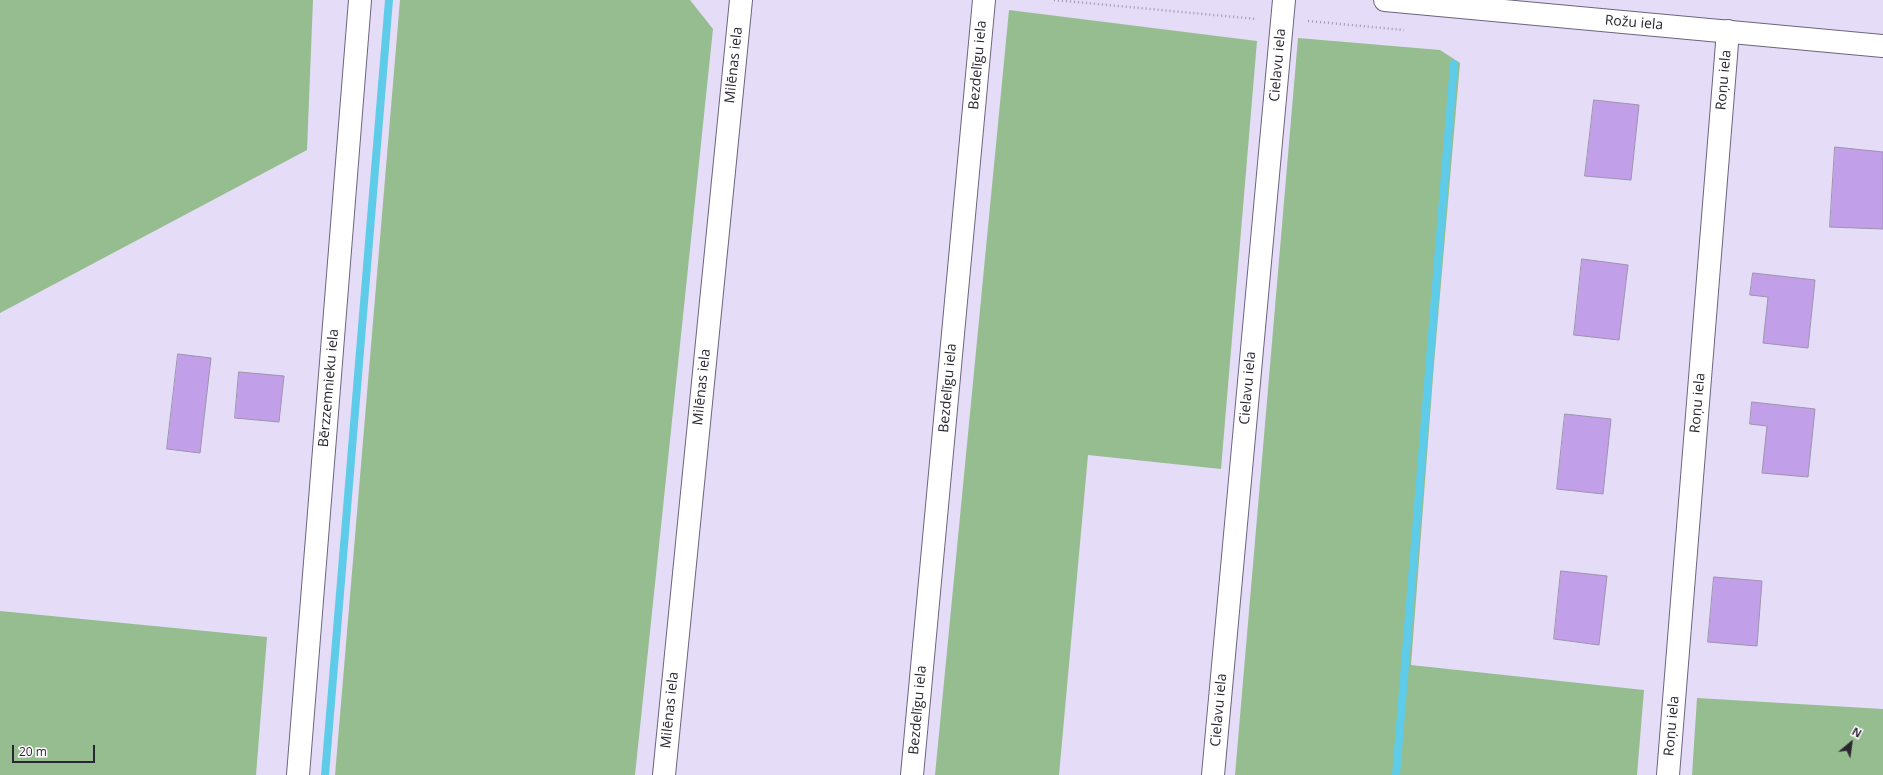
<!DOCTYPE html>
<meta charset="utf-8">
<style>
body{margin:0}
#map{position:relative;width:1883px;height:775px;overflow:hidden;background:#e5dcf8;font-family:"Open Sans",sans-serif}
canvas{display:block}
.north{position:absolute;left:1831px;top:723px;width:40px;height:40px;-webkit-text-stroke:3px #fff;paint-order:stroke;rotate:29deg;font-size:11px;font-weight:700;line-height:16px;text-align:center;color:#2a2631}
.north::after{content:'';display:block;margin:auto;width:14px;height:18px;background:#2a2631;clip-path:polygon(50% 0,100% 100%,50% 72%,0 100%)}
.scale{position:absolute;left:12px;top:745px;width:83px;height:18px;box-sizing:border-box;border:2px solid #2a2631;border-top:0;padding-left:5px;font-size:12px;line-height:14px;white-space:nowrap;color:#2a2631;-webkit-text-stroke:3px #fff;paint-order:stroke}
</style>
<div id="map">
<canvas width="1883" height="775"></canvas>
<div class="north">N</div>
<div class="scale">20 m</div>
</div>
<script>
const c = document.querySelector('canvas').getContext('2d');
c.lineJoin = 'round';
function fillPath(path, color) { c.fillStyle = color; c.fill(path, 'evenodd'); }
function stroke(path, color, width, dash) { c.strokeStyle = color; c.lineWidth = width; c.lineCap = dash ? 'butt' : 'round'; c.setLineDash(dash || []); c.stroke(path); }
function label(font, color, halo, rows, align = 'center') {
  c.font = font + ' "Open Sans",sans-serif'; c.lineWidth = 3; c.setLineDash([]); c.textBaseline = 'middle'; c.strokeStyle = halo; c.fillStyle = color; for (const [text, x, y, turn = 0] of rows) {
    c.save(); c.translate(x, y); c.rotate((+turn || 0) * Math.PI / 180); c.textAlign = isNaN(turn) ? turn : align; if (halo) c.strokeText(text, 0, 0); c.fillText(text, 0, 0); c.restore();
  }
}
fillPath(new Path2D(`
 M0,0h313l-6,150 -307,163z
 M400,0h290l23,29 -78,746h-300z
 M1009,10l248,31 -36,428 -133,-14 -29,320h-124z
 M1298,38l142,12 20,13 -26,301 -23,301 233,25 -7,85h-402z
 M0,611l267,26 -11,138h-256z
 M1697,698l186,11v66h-191z`), '#96bd8f');
stroke(new Path2D(`
 M325,775l64,-775
 M1396,775l58,-711`), '#5ecbe8', 8);
const building = new Path2D(`
 M1594,100l45,5 -8,75 -46,-4z
 M1835,147l48,5v77l-53,-2z
 M1582,259l46,6 -9,75 -45,-5z
 M1753,273l62,7 -7,68 -45,-5 5,-46 -18,-2z
 M178,354l33,4 -11,95 -33,-4z
 M239,372l45,4 -5,46 -44,-4z
 M1752,402l63,7 -7,68 -46,-4 5,-47 -17,-2z
 M1565,414l46,5 -8,75 -46,-5z
 M1561,571l46,5 -8,69 -45,-6z
 M1714,577l48,4 -5,65 -49,-4z`);
fillPath(building, '#c1a0e9');
stroke(building, '#9e93ac', 1);
const minor = new Path2D(`
 M298,775l62,-775
 M664,775l77,-775
 M912,775l72,-775
 M1213,775l71,-775
 M1668,775l60,-744`);
const tertiary = new Path2D(`
 M1385,0l498,46`);
stroke(minor, '#6c647c', 24);
stroke(tertiary, '#6c647c', 24);
stroke(new Path2D(`
 M1054,0l203,19
 M1308,21l96,9`), '#9f98ae', 2.5, [1, 3]);
stroke(minor, '#fff', 22);
stroke(tertiary, '#fff', 22);
label('14px', '#2a2631', '#fff', [
 ["Rožu iela",1634,23,5],
 ["Milēnas iela",734,65,-84],
 ["Bezdelīgu iela",978,65,-85],
 ["Cielavu iela",1278,65,-85],
 ["Roņu iela",1724,80,-85],
 ["Milēnas iela",702,387,-84],
 ["Bērzzemnieku iela",329,388,-85],
 ["Bezdelīgu iela",948,388,-85],
 ["Cielavu iela",1248,388,-85],
 ["Roņu iela",1698,403,-85],
 ["Milēnas iela",670,710,-84],
 ["Bezdelīgu iela",918,710,-85],
 ["Cielavu iela",1219,710,-85],
 ["Roņu iela",1672,726,-85]
]);
</script>
